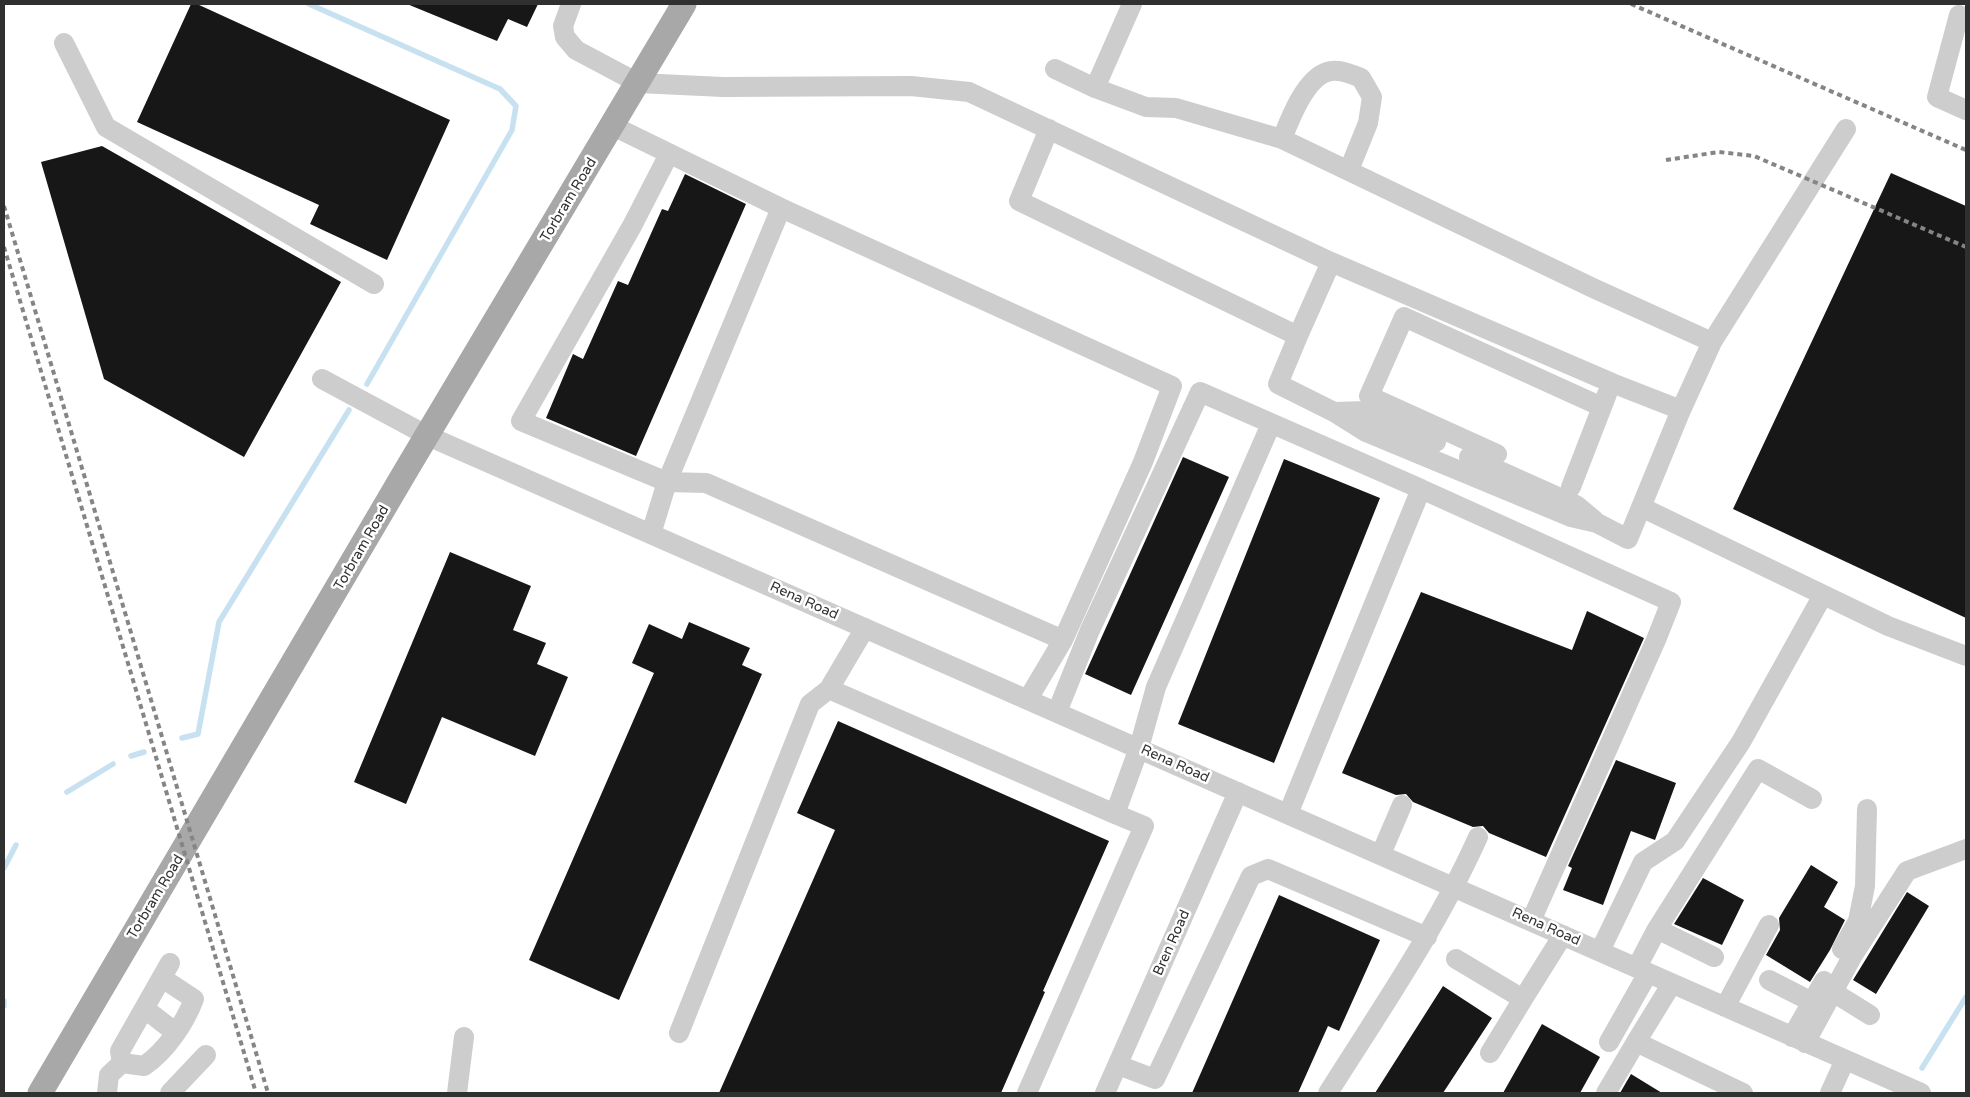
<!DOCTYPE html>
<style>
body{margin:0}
#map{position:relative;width:1970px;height:1097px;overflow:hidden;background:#fff;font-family:"Varela Round",sans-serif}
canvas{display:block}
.frame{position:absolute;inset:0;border:5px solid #303030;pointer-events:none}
</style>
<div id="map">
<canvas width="1970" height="1097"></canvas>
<div class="frame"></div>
</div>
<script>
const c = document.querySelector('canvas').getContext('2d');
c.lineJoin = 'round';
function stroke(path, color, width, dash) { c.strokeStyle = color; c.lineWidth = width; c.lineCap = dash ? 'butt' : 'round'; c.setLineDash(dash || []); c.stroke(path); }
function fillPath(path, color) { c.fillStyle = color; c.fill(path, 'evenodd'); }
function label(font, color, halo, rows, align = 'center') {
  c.font = font + ' "Varela Round",sans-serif'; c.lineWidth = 5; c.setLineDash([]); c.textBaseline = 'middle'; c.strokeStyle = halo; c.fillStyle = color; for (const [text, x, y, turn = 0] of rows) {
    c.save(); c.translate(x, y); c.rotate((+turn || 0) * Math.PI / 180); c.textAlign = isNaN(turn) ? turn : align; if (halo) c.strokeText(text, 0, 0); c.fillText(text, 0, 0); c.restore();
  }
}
stroke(new Path2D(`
 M309,4l191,85 16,17 -4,24 -145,254
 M182,738l16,-4 21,-112 130,-212
 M131,756l13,-4
 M67,792l46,-28
 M4,868l12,-23
 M4,1001v5
 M1922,1068l44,-71`), '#c7e1f0', 5.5);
fillPath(new Path2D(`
 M191,4h6l253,116 -63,140 -77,-36 9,-19 -182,-83z
 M407,4h131l-11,23 -19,-8 -11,22z
 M102,146l239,136 -97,175 -140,-78 -63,-217z
 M1891,173l75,33v412l-233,-109z
 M685,174l61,30 -110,252 -90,-38 27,-64 10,5 35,-78 10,4 34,-76 6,2z
 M1183,457l46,20 -98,218 -46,-21z
 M1284,459l96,39 -106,265 -96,-39z
 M450,552l81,34 -18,44 33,13 -9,21 31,13 -33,79 -93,-39 -36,87 -52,-22z
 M1421,592l151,58 15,-39 57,27 -98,219 -57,-24 -6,-7 -10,1 -60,-25 -7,-8 -10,1 -54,-22z
 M689,622l61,26 -8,17 20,9 -143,326 -90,-40 125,-287 -22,-10 17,-39 33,15z
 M838,721l271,120 -66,150 2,1 -44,101h-282l116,-263 -38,-17z
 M1616,760l60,23 -21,57 -24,-9 -28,74 -40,-15 9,-22 -4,-2z
 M1811,865l27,17 -14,25 21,13 -15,30 -20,32 -44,-27 14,-25 -1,-12z
 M1703,878l41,22 -22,45 -48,-21z
 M1907,892l22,14 -53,88 -23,-14z
 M1279,895l101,45 -41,91 -11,-5 -30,67h-106z
 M1443,986l49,32 -49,75h-68z
 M1542,1024l58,33 -20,36h-77z
 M1631,1074l31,19h-42z`), '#171717');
stroke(new Path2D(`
 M571,4l-8,22 2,11 11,13 62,33 85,4 188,-1 58,6 362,170 281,121 69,27 -53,129 -31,-16 -26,-6 -205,-85 -32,-20 -56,-28 20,-48
 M1959,15l-22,82 29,13
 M64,43l42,84 268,157
 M1055,69l40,19 51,19 30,1 106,31 311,149 119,54
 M1095,88l37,-84
 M613,126l168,82 -114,274 -16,52
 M1049,129l-30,72 279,135 33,-74
 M1282,139c8,-20 23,-60 45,-67 11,-4 24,2 34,6l11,19 -4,26 -19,47
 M669,154l-37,72 -111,195 146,61 39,1 357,157 80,-178 29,-76 -391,-178
 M322,379l106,57 1493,657
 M1681,410l31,-68 134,-213
 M1334,412l32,-1 70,31
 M1497,454l-128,-58 35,-79 198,90
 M1469,457l107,48 18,15
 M1571,487l36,-93
 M1421,489l250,113 -15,38 -125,281
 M1641,507l247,119 78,30
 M829,689l286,125
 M1028,699l35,-59
 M1057,712l33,-82 110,-238 221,97 -133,325
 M1381,854l21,-49
 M1657,929l57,28
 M1842,949l16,-28 7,-35 2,-77
 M1600,951l43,-89 32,-21 66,-99 82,-147
 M1456,959l67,40 40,-64
 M1637,967l20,-38 101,-160 54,30
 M1769,980l43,22
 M1671,985l-35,57 107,51
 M1833,992l37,23
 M1725,1007l44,-82
 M145,1009l30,23
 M679,1033l131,-329 19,-15 36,-61
 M1792,1037l32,-56
 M1609,1042l39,-69
 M1805,1043l48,-88 54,-84 59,-22
 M1490,1053l33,-54
 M122,1063l22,3c22,-15 41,-43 50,-67l-32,-21
 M1118,1065l37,14 96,-203 17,-7 159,68
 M107,1093l2,-18 13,-12 -2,-12 50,-88
 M170,1093l36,-38
 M457,1093l7,-56
 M1027,1093l117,-267 -29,-12 24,-66 17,-61 115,-263
 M1105,1093l133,-301
 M1328,1093c53,-84 109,-165 150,-256
 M1606,1093l30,-51
 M1830,1093l15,-33`), '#cdcdcd', 20);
stroke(new Path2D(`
 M40,1093l368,-626 276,-463`), '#a8a8a8', 25);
stroke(new Path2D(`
 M1631,4l335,146
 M1666,160l53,-8 35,4 212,91
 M4,206l264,887
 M4,247l252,846`), '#858585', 4, [5, 4]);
label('14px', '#303030', '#fff', [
 ["Torbram Road",569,200,-59],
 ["Torbram Road",362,548,-60],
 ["Rena Road",804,601,24],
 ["Rena Road",1175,764,24],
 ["Torbram Road",156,897,-59],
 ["Rena Road",1546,927,24],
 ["Bren Road",1172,943,-66]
]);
</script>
